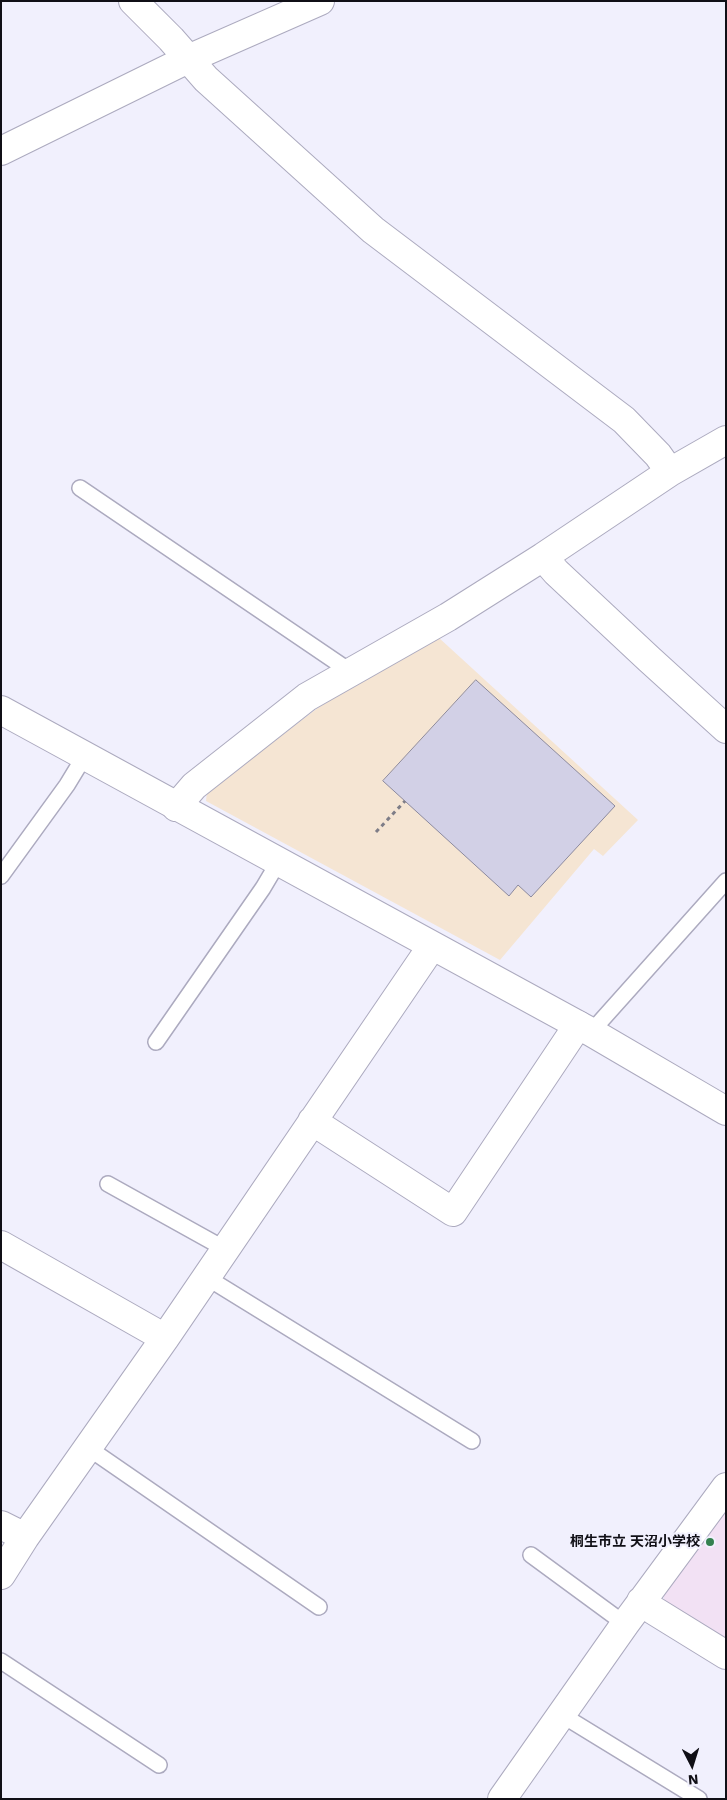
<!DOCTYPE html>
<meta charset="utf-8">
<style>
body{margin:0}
#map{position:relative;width:727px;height:1800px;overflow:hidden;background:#f1f0fd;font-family:"Work Sans",sans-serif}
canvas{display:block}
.frame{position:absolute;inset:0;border:2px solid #100f16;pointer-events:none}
.north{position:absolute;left:667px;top:1740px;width:50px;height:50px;-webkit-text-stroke:4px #f1f0fd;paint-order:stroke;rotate:175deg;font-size:14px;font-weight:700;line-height:20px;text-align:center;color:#100f16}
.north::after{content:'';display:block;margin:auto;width:18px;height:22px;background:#100f16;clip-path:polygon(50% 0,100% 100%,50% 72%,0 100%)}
</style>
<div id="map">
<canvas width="727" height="1800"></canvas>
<div class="frame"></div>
<div class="north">N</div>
</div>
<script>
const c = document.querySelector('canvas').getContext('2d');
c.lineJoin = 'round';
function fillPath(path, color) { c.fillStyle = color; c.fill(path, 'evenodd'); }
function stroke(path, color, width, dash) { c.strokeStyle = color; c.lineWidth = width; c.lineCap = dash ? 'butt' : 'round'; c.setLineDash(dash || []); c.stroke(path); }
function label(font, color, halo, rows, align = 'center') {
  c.font = font + ' "Work Sans","Noto Sans JP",sans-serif'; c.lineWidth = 4; c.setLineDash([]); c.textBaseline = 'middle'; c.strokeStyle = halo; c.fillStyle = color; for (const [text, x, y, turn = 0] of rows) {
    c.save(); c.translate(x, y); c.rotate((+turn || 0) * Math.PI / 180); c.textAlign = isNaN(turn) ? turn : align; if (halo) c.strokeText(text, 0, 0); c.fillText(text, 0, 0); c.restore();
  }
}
fillPath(new Path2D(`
 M438,637l200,183 -35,36 -9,-7 -94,111 -294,-159 1,-9 112,-85z`), '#f5e5d3');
fillPath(new Path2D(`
 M726,1499v144l-61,-38 -3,-19z`), '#f2e1f4');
const building = new Path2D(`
 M476,680l139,126 -84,91 -13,-12 -9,11 -126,-115z`);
fillPath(building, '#d2d0e6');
stroke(building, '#8c8a9f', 1);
const service = new Path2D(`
 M80,488l271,184
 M1,876l66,-91 17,-28
 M591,1032l135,-151
 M156,1042l107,-154 16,-27
 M108,1184l117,65
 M206,1277l266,164
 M87,1447l232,160
 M531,1555l94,69
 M1,1661l158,104
 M562,1715l137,84`);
const minor = new Path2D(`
 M133,1l38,38 35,40 167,151 251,190 34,35 12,17
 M543,557l13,15 93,87 77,70
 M176,807l18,-21 113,-89 141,-80 95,-60 127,-85 56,-32
 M312,1121l141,91 125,-187
 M1,1245l164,93
 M1,1525l24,12
 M1,1575l24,-38 140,-199 267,-392
 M641,1601l12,9 73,45
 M502,1799l123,-175 101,-137`);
const tertiary = new Path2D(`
 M1,151l187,-92 132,-58
 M1,710l590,322 135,79`);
stroke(service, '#acaabf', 18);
stroke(minor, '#acaabf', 30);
stroke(tertiary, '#acaabf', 30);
stroke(new Path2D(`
 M376,832l29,-31`), '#7e7d87', 3, [4, 4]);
stroke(service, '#fff', 15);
stroke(minor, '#fff', 28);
stroke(tertiary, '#fff', 28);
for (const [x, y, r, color] of [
 [710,1542,5,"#34804f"]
]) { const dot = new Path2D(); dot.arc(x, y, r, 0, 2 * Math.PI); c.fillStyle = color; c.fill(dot); stroke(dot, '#f1f0fd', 2); }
label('bold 14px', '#100f16', '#f1f0fd', [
 ["桐生市立 天沼小学校",700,1542]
], 'right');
</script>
